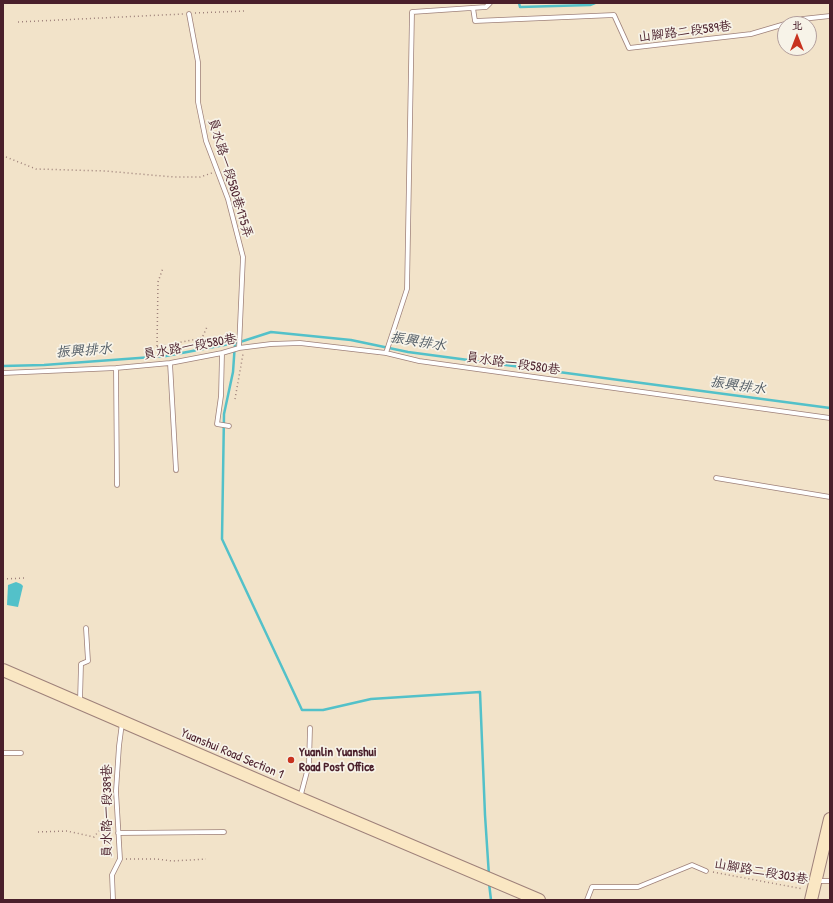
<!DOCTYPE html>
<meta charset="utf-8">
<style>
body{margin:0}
#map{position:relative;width:833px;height:903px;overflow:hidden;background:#f2e3c9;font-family:"Patrick Hand","LXGW WenKai TC",sans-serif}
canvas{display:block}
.frame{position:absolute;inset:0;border:4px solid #4a1f2b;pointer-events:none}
.north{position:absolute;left:777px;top:16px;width:40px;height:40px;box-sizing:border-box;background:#f7f3e8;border:1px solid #b29e9c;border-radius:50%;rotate:0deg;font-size:11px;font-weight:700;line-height:16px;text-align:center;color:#4a1f2b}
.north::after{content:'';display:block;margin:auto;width:14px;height:18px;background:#c8321e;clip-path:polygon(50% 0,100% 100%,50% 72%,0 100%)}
</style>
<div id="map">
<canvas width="833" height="903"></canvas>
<div class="frame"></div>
<div class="north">北</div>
</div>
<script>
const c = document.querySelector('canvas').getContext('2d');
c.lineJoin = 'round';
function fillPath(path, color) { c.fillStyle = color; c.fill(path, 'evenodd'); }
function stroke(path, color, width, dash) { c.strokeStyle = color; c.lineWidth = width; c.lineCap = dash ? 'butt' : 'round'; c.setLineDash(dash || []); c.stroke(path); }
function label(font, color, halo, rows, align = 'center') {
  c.font = font + ' "Patrick Hand","LXGW WenKai TC",sans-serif'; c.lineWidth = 3.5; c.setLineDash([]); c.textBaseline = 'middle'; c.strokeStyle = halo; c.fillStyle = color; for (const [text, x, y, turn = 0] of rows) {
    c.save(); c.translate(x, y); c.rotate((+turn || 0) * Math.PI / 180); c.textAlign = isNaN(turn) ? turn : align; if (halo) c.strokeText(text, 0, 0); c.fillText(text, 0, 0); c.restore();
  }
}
fillPath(new Path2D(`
 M16,582l5,2 2,2 -5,21 -11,-2 1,-20z`), '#53c1c9');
stroke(new Path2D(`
 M519,3l1,4 70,-2 5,-2
 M235,343l-2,29 -9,42 -2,125 80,171h21l48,-11 109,-7 5,123 4,61
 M3,366l41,-1 122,-9 74,-14 31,-10 80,8 57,12 422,56
 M489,883l2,17`), '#53c1c9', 2.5);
const lane = new Path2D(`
 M473,8l2,13 139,-6 15,33 122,-14 34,-10
 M189,14l9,48v40l8,39 22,58 15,58 -4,91
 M786,24l16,-5 28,-3
 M222,353l-1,43 -4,28 12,2
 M386,353l21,-64 5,-277 74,-5 4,-4
 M170,363l6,107
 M116,368l1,117
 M3,373l113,-5 54,-5 52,-10 17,-5 32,-4 29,-1 86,10 33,8 411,57
 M716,478l114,19
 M80,701l1,-37 7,-3 -2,-33
 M3,753h18
 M300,798l9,-34 1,-36
 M118,833l106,-1
 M816,881h14
 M113,900l-1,-25 8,-16 -4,-68 3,-45 3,-23
 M587,900l5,-13h46l54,-22 14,6`);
const secondary = new Path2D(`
 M3,670l296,128 240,102
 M811,900l19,-81`);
stroke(lane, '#9e817a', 5.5);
stroke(secondary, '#9e817a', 14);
stroke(new Path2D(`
 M195,13l50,-2
 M18,22l165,-8
 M6,157l30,12 69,2 69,6h26l12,-4
 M157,347l45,-9 5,-11
 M158,358l-1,-11 1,-65 5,-14
 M235,399l8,-45
 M3,579l22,-1
 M38,832l29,-1 27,6 4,-5 13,-10
 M126,859h31l15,2 34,-2
 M713,872l90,17`), '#9e817a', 1.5, [1, 3]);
stroke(lane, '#fff', 4);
stroke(secondary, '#fae7c3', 12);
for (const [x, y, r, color] of [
 [291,760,4,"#c8321e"]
]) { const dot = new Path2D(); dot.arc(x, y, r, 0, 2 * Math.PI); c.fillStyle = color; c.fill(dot); stroke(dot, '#f7f3e8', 1.5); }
label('13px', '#4a1f2b', '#f7f3e8', [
 ["山腳路二段589巷",685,32,-7],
 ["員水路一段580巷175弄",230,178,73],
 ["員水路一段580巷",190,347,-10],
 ["員水路一段580巷",513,364,8],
 ["Yuanshui Road Section 1",232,754,23],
 ["員水路一段389巷",108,811,-90],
 ["山腳路二段303巷",761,872,10]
]);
label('bold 13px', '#4a1f2b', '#f7f3e8', [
 ["Yuanlin Yuanshui",299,753],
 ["Road Post Office",299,768]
], 'left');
label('italic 14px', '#4d5862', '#f7f3e8', [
 ["振興排水",418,342,9],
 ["振興排水",84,351,-4],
 ["振興排水",738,386,8]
]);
</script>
